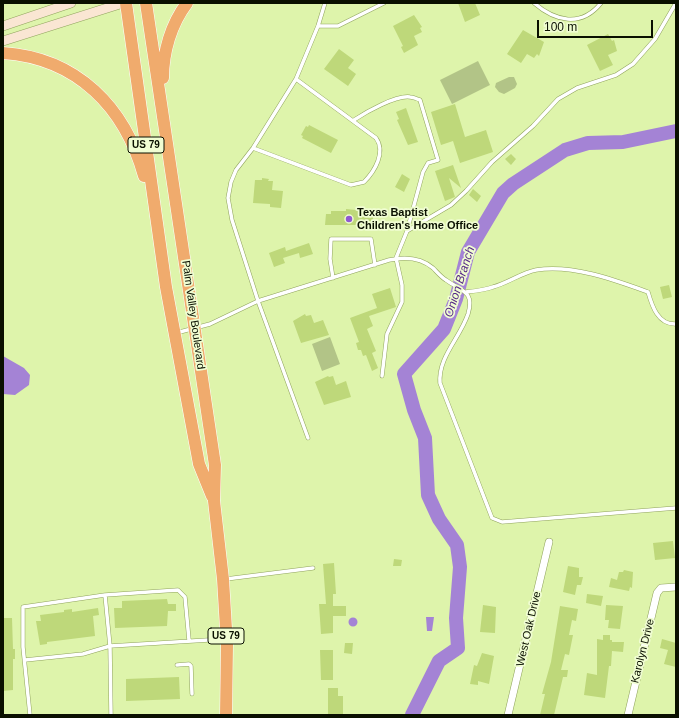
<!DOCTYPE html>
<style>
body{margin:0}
#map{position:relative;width:679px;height:718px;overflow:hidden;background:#def4ab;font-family:Helvetica,sans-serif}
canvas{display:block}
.frame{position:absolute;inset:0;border:4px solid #0a1000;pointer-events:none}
.scale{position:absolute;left:537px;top:20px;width:116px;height:18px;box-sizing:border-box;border:2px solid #0a1000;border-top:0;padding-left:5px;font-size:12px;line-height:14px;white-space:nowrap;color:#0a1000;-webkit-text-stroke:3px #f0fdd2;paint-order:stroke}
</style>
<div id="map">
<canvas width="679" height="718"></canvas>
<div class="frame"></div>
<div class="scale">100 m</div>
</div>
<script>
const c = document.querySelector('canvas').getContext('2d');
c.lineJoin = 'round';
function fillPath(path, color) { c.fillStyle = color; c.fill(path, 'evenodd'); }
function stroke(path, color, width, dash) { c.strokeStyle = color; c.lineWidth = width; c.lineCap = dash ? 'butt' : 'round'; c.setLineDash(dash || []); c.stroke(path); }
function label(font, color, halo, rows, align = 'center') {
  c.font = font + ' Helvetica,sans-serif'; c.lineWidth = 3.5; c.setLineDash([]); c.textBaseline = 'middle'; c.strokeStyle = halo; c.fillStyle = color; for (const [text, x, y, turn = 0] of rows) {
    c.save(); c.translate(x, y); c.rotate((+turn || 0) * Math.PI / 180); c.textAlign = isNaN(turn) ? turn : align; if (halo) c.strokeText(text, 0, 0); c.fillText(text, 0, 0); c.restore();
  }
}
fillPath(new Path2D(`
 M478,61l12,24 -38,19 -12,-24z
 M509,77h5l3,7 -2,4 -11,6 -5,-2 -4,-5 1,-4z
 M330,337l10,27 -18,7 -10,-27z`), '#b2c487');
fillPath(new Path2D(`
 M3,356l21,12 6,7 -1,10 -14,10 -12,-1z
 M426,617h8l-2,14h-5z
 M348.5 622a4.5 4.5 0 1 1 9 0a4.5 4.5 0 1 1-9 0Z`), '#a483d5');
stroke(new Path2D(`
 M412,715l27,-54 19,-13 -2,-30 4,-51 -3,-22 -18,-26 -11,-24 -3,-57 -11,-28 -10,-36 40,-45 12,-30 12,-47 35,-59 10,-9 52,-34 23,-7 35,-1 53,-11`), '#a483d5', 14);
fillPath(new Path2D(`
 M458,3h17l5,12 -15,7z
 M414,15l8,12 -2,1 2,4 -8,4 4,9 -14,8 -3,-6 2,-1 -10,-20z
 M523,30l21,12 -5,14 -2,-2 -3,4 -7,-4 -6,9 -14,-9z
 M608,34l4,7 2,-1 3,11 -9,4 5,10 -13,6 -13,-26z
 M339,49l15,11 -6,8 8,6 -8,12 -24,-17z
 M455,104l10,33 21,-7 7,22 -33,11 -7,-22 -12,4 -10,-33z
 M406,108l12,34 -10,3 -11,-25 2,-1 -3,-7z
 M309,125l29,15 -7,13 -29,-15 1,-2 -2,-1 5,-9 2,1z
 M511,154l5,5 -5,6 -6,-6z
 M453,165l8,23 -12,-10 6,19 -10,4 -10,-30z
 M402,174l8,5 -6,13 -9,-5z
 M262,178l7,1 -1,2h5l-1,9 11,1 -2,17 -11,-1v-3l-17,-1 2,-23h7z
 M473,189l8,7 -4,6 -8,-7z
 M346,209l21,2v2h6v12h-48l1,-11h5v-3h15z
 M309,243l4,11 -13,4 -1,-5 -16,5 2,5 -11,4 -5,-14 16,-6 1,4z
 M669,285l3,12 -9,2 -3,-12z
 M390,288l6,19 -27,9 4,10 -6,3 9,22 -4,2 6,15 -6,3 -6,-16 -3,1 -2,-6h-3l-2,-7 3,-1 -9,-24 27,-10 -5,-14z
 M305,314l1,2 5,-1 3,8 9,-3 6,15 -28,8 -8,-22z
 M328,376l1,1 4,-1 3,9 10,-4 5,16 -27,8 -9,-23z
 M673,541l2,17 -20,2 -2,-17z
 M394,559l8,1 -1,6h-8z
 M334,563l2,31h-3v12h13v10h-13v17l-12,1 -2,-30h7l-3,-40z
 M568,566l11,2v9h4l-2,8h-4l-2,10 -12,-3z
 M624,570l9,2 -1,16 -2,-1 -1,4 -20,-4 2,-9 6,2 2,-8h4z
 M587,594l16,2 -2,10 -15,-3z
 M167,599l1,5h8v7h-8l-1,15 -52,2 -1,-20h8v-7z
 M483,605l13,2 -1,26 -15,-1z
 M606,605l17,1 -3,23 -12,-1 1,-8h-4z
 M560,606l18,3 -2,12 -4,-1 -3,15h4l-4,20 -4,-1 -4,16h7l-1,7h-4l-9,38h-14l5,-21h-3l9,-32z
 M98,608l1,7 -6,1 2,20 -48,6v2l-7,1 -4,-24h5l-1,-6 24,-3v-2l8,-1v3z
 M3,618h9l1,31h2v10h-2v31l-10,1z
 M603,635h7v5h2v2h12l-1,10 -11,-1 -1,15h-2l-4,32 -21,-3 3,-22 10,2v-36l6,1z
 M662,639l14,4v24l-12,-3 4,-14 -8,-2z
 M345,643h8l-1,11 -8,-1z
 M320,650h13v30h-12z
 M482,653l12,3 -5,28 -11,-3v4l-8,-1 4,-19 3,1z
 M179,677l1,22 -54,2v-22z
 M328,688h10v8h5v19h-15z`), '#bed87a');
const lane = new Path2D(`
 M534,3c21,18 47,25 67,0
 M318,26h20l46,-23
 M354,120c12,-8 42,-25 56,-23 3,0 7,2 10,3l18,60 -10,3 -5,9 -16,59 -11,27 6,27v17l-15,32 -5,42
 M253,148l98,37 13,-3c11,-11 22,-30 12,-44l-80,-59
 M407,231l44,-26 15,-14 26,-29 41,-36 25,-27 19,-11 39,-13 17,-11 22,-25 21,-36
 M333,278l-3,-19 1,-20h40l4,26
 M466,292c9,-1 19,-2 27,-5 15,-4 28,-14 43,-17 36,-6 79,10 112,22 4,14 10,33 28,32
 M176,333l34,-9 48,-23 131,-41c14,-3 31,-3 44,8 4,4 8,9 13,12 15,11 29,11 22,34 -8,24 -30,43 -28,69l52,135 10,4 174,-14
 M308,438l-50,-137 -26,-81 -4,-22 3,-16 5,-12 17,-22 43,-69 22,-53 7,-23
 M226,579l87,-11
 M25,660l58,-6 27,-8 -5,-51
 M177,665l12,-1 2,2 1,28
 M30,715l-7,-68v-40l82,-12 73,-5 7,7 4,43
 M111,715l-1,-69 115,-7`);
const street = new Path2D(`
 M508,715l41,-173
 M628,715l29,-122 4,-5 15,-1`);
const secondary = new Path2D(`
 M3,26l68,-23
 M3,41l120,-38`);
const highway = new Path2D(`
 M126,3l40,284 33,177 13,32
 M146,3l69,462 -1,36 9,78 4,66 -1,70
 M3,53c74,5 122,54 141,123
 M163,78c0,-26 8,-54 24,-75`);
stroke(lane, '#90a35d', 4.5);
stroke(street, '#90a35d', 8);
stroke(secondary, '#90a35d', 10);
stroke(highway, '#fff', 13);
stroke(lane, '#fff', 3.5);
stroke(street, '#fff', 7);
stroke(secondary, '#fae6d3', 9);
stroke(highway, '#f0ab6d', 12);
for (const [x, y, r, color] of [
 [349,219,4,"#8f59d1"]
]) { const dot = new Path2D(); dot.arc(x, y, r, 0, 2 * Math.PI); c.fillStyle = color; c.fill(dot); stroke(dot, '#f0fdd2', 1.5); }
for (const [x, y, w] of [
 [146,145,36],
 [226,636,36]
]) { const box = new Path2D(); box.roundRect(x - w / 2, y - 8, w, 16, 3); c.fillStyle = '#f0fdd2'; c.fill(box); stroke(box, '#0a1000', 1); }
label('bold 10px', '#0a1000', null, [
 ["US 79",146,145],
 ["US 79",226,636]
]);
label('bold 11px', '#0a1000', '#f0fdd2', [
 ["Texas Baptist",357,213],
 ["Children's Home Office",357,226]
], 'left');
label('11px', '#0a1000', '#f0fdd2', [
 ["Palm Valley Boulevard",193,315,82],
 ["West Oak Drive",529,629,-77],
 ["Karolyn Drive",643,651,-76]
]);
label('italic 12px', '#552787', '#f0fdd2', [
 ["Onion Branch",460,282,-72]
]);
</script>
